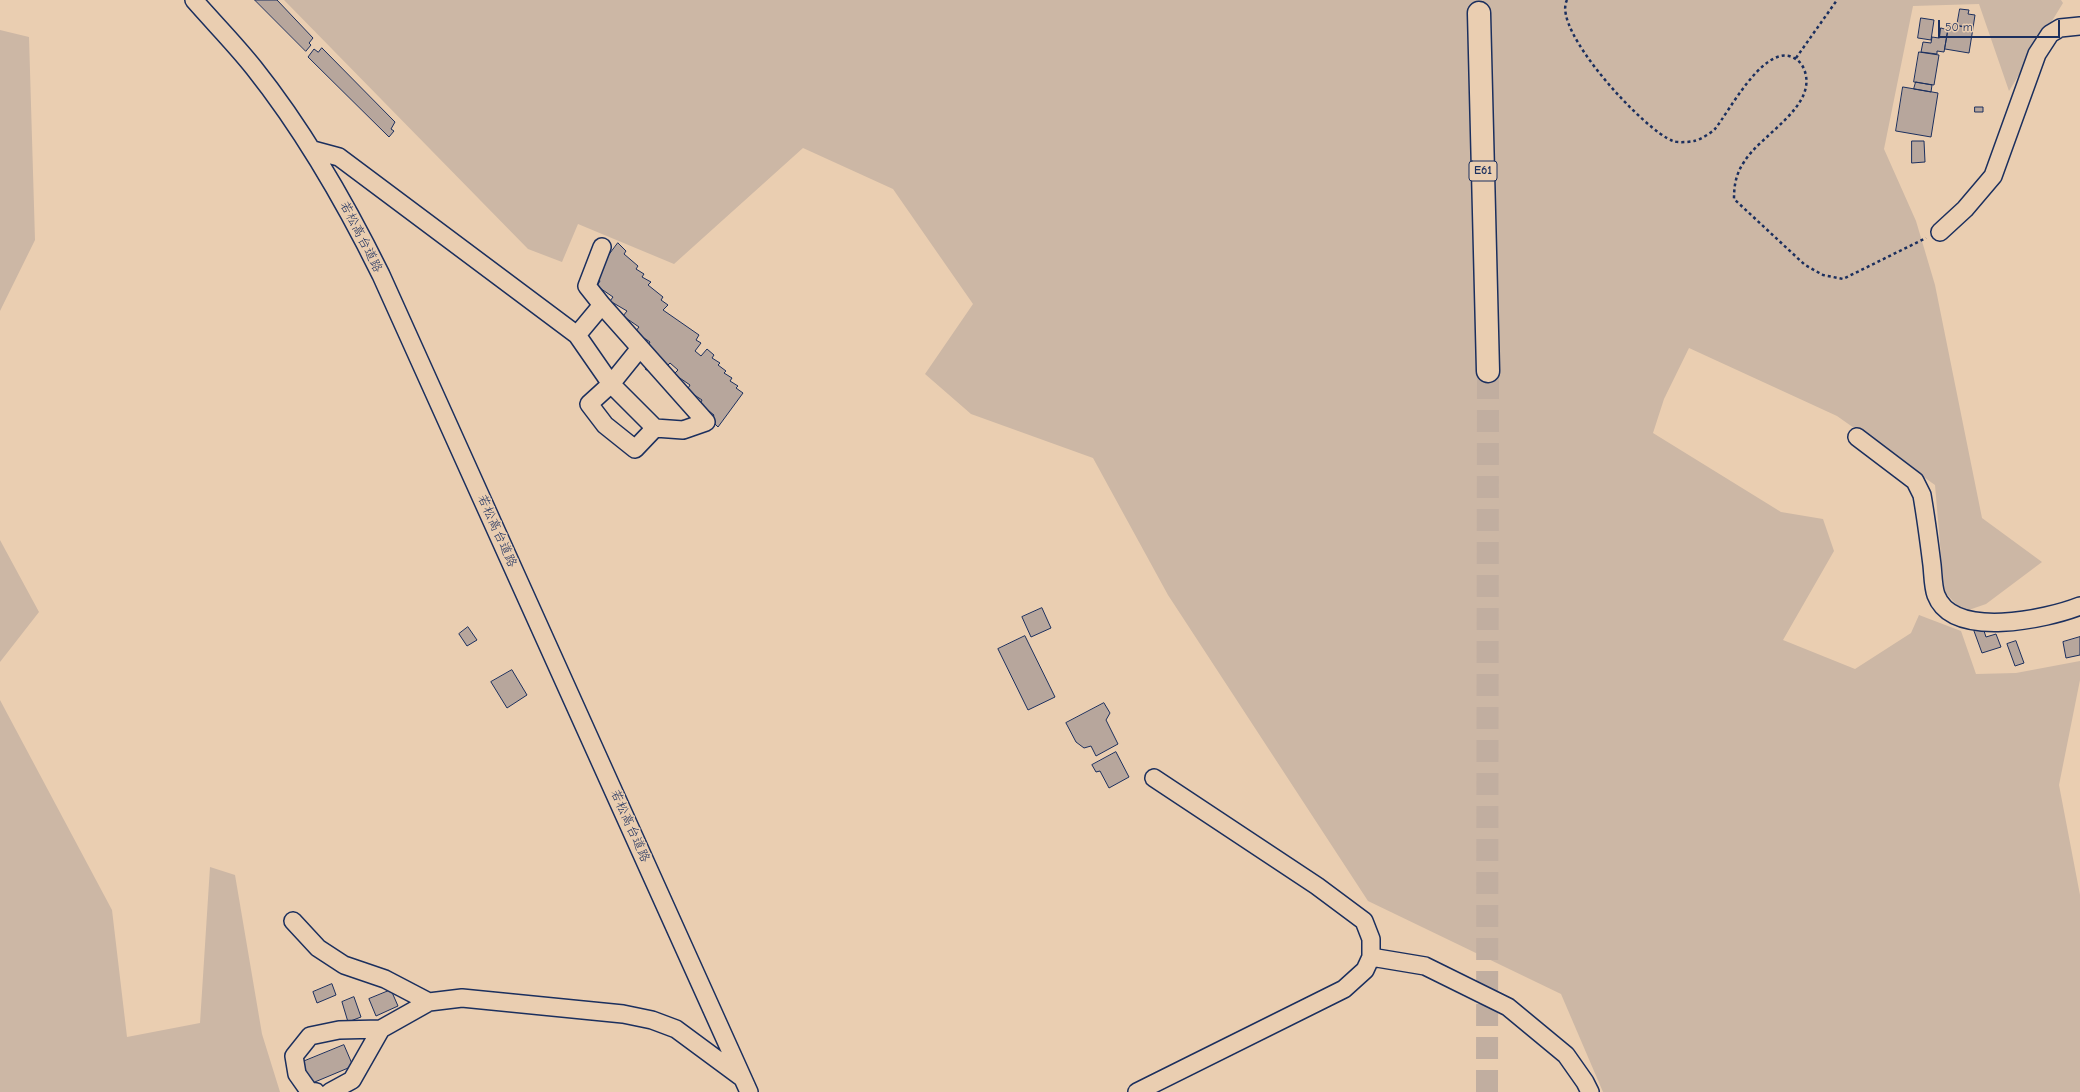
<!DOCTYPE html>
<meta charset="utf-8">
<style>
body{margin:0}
#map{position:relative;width:2080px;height:1092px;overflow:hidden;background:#eaceb1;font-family:"Comic Neue",sans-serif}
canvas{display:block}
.scale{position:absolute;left:1938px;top:20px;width:122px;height:18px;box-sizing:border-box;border:2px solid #1b2f5e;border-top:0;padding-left:5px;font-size:12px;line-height:14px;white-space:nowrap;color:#1b2f5e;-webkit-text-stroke:3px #eaceb1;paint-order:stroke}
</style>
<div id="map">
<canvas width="2080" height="1092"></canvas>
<div class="scale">50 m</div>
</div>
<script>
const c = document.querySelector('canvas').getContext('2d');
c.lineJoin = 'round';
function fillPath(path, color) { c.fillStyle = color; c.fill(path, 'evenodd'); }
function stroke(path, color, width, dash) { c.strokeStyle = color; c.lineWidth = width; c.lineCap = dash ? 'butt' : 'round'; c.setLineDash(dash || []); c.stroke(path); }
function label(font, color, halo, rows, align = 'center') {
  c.font = font + ' "Comic Neue","Klee One",sans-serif'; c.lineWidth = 3; c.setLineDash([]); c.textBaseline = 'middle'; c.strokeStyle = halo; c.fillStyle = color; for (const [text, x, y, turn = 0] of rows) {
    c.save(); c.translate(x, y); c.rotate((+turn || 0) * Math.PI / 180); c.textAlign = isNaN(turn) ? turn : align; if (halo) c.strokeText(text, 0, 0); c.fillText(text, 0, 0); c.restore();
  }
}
fillPath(new Path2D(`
 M284,0h1777l2,3 -54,88 -30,-87 -66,2 -29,143 32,72 19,64 47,233 60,44 -56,42 -23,8 -19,-21 -9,-106 -98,-69 -148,-68 -25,51 -11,34 128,79 42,7 11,32 -51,89 72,29 56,-36 8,-18 42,16 15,43 40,-1 64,-12v19l-21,105 21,110v197h-477l-42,-98 -193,-93 -200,-306 -75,-137 -122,-44 -46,-40 48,-70 -80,-115 -90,-41 -129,116 -96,-40 -16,38 -34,-13z
 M0,30l29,7 6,203 -35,71z
 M0,540l39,72 -39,50z
 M0,700l112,210 15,127 73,-14 10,-156 25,8 27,159 18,58h-280z`), '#ccb7a5');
const building = new Path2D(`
 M255,0h22l36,38 -4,5 2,2 -5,6z
 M1960,9l9,1 -1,4 7,1 -2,13 -16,-2z
 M1921,18l13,2 -3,20 -13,-2z
 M1949,24l24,4 -4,25 -24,-4z
 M1941,28l7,2 -4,22 -7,-1v3l-16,-2 2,-10 8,1 1,-6 7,1z
 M322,48l73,74 -4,7 3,2 -5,6 -81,-80 6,-8 4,3z
 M1919,52l20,3 -5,30 -20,-3z
 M1916,82l16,3 -1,7 -17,-3z
 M1903,87l35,6 -7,44 -35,-6z
 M1975,107h8v5h-8z
 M1912,141h12l1,21 -13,1z
 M618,243l8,8 -2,3 14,12 -2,3 8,5 -2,3 9,5 -3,3 15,12 -2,3 7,5 -5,5 36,25 -3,5 5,3 -6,8 6,5 6,-7 7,6 -2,3 8,5 -2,2 8,6 -2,2 8,5 -2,3 8,5 -2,2 7,5 -25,34 -7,-7 3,-5 -14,-11 2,-4 -15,-10 3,-5 -16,-11 4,-4 -8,-7 -2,2 -2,-1 -10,12 -11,-7 12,-14 -10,-8 3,-5 -15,-10 4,-5 -16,-11 4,-5 -17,-10 3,-4 -16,-11 3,-5 -5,-7z
 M1042,608l9,20 -20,9 -9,-20z
 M468,627l9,13 -10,6 -8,-12z
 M1983,628l3,9 10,-3 5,13 -19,6 -8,-22z
 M1025,636l30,61 -27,13 -30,-61z
 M2080,637v18l-14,3 -3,-16z
 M2016,641l8,22 -9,3 -8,-22z
 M512,670l15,25 -20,13 -16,-26z
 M1104,703l6,10 -4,7 12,24 -22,12 -5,-10 -7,2 -8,-6 -10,-19z
 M1116,752l13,25 -20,11 -9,-17 -4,1 -4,-7z
 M332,984l4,11 -19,8 -4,-11z
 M391,990l7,16 -22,10 -7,-17z
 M354,997l7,20 -13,5 -6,-20z
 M344,1045l9,21 -43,18 -10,-21z`);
fillPath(building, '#b7a69c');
stroke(building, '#1b2f5e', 1);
stroke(new Path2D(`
 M1487,1092l1,-721`), '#c1aea0', 22, [22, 11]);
const minor = new Path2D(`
 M194,0c20,23 41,44 60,68 51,64 91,134 127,207l368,817
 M313,150l26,7 238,178 34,49 44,44 28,2 23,-8 -104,-117 -25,30
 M1940,232l25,-23 28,-33 44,-122 13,-20 10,-6 20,-2
 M602,305l-15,-19 15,-39
 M640,348l-29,36 -22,20 16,21 30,24 20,-21
 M1857,437l58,44 7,14c4,23 7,46 10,70 1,9 1,22 4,30 17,45 111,24 144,11
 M293,921l25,27 26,17 41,14 44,23
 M1371,957l54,9 83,41 58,48 19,27 5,10
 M316,1092l-7,-1 -12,-17 -3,-18 16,-20 29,-6 42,-1 48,-27 33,-4 161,16 29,6 24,9 65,48
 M330,1092l22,-12 29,-51
 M1137,1092l207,-103 21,-19 6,-13v-18l-7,-18 -47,-35 -163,-108`);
const highway = new Path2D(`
 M1479,13l9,358`);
stroke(minor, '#1b2f5e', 20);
stroke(highway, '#1b2f5e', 25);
stroke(new Path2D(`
 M1567,0c-16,30 78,131 106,141 5,2 16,1 21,0 6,-1 17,-8 21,-12 15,-19 46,-79 74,-73 7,2 12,6 15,13 15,37 -43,65 -60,93 -8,12 -10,23 -10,37l71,66 18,10 20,4 83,-41
 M1796,58l41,-58`), '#1b2f5e', 2.5, [3, 3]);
stroke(minor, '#eaceb1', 17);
stroke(highway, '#eaceb1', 22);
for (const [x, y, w] of [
 [1483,171,28]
]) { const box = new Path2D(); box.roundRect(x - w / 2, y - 10, w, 20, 3); c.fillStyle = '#eaceb1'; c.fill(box); stroke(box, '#1b2f5e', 1); }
label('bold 12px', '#1b2f5e', null, [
 ["E61",1483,171]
]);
label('13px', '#1b2f5e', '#eaceb1', [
 ["若松高台道路",361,237,63],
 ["若松高台道路",497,531,66],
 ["若松高台道路",630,826,66]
]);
</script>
